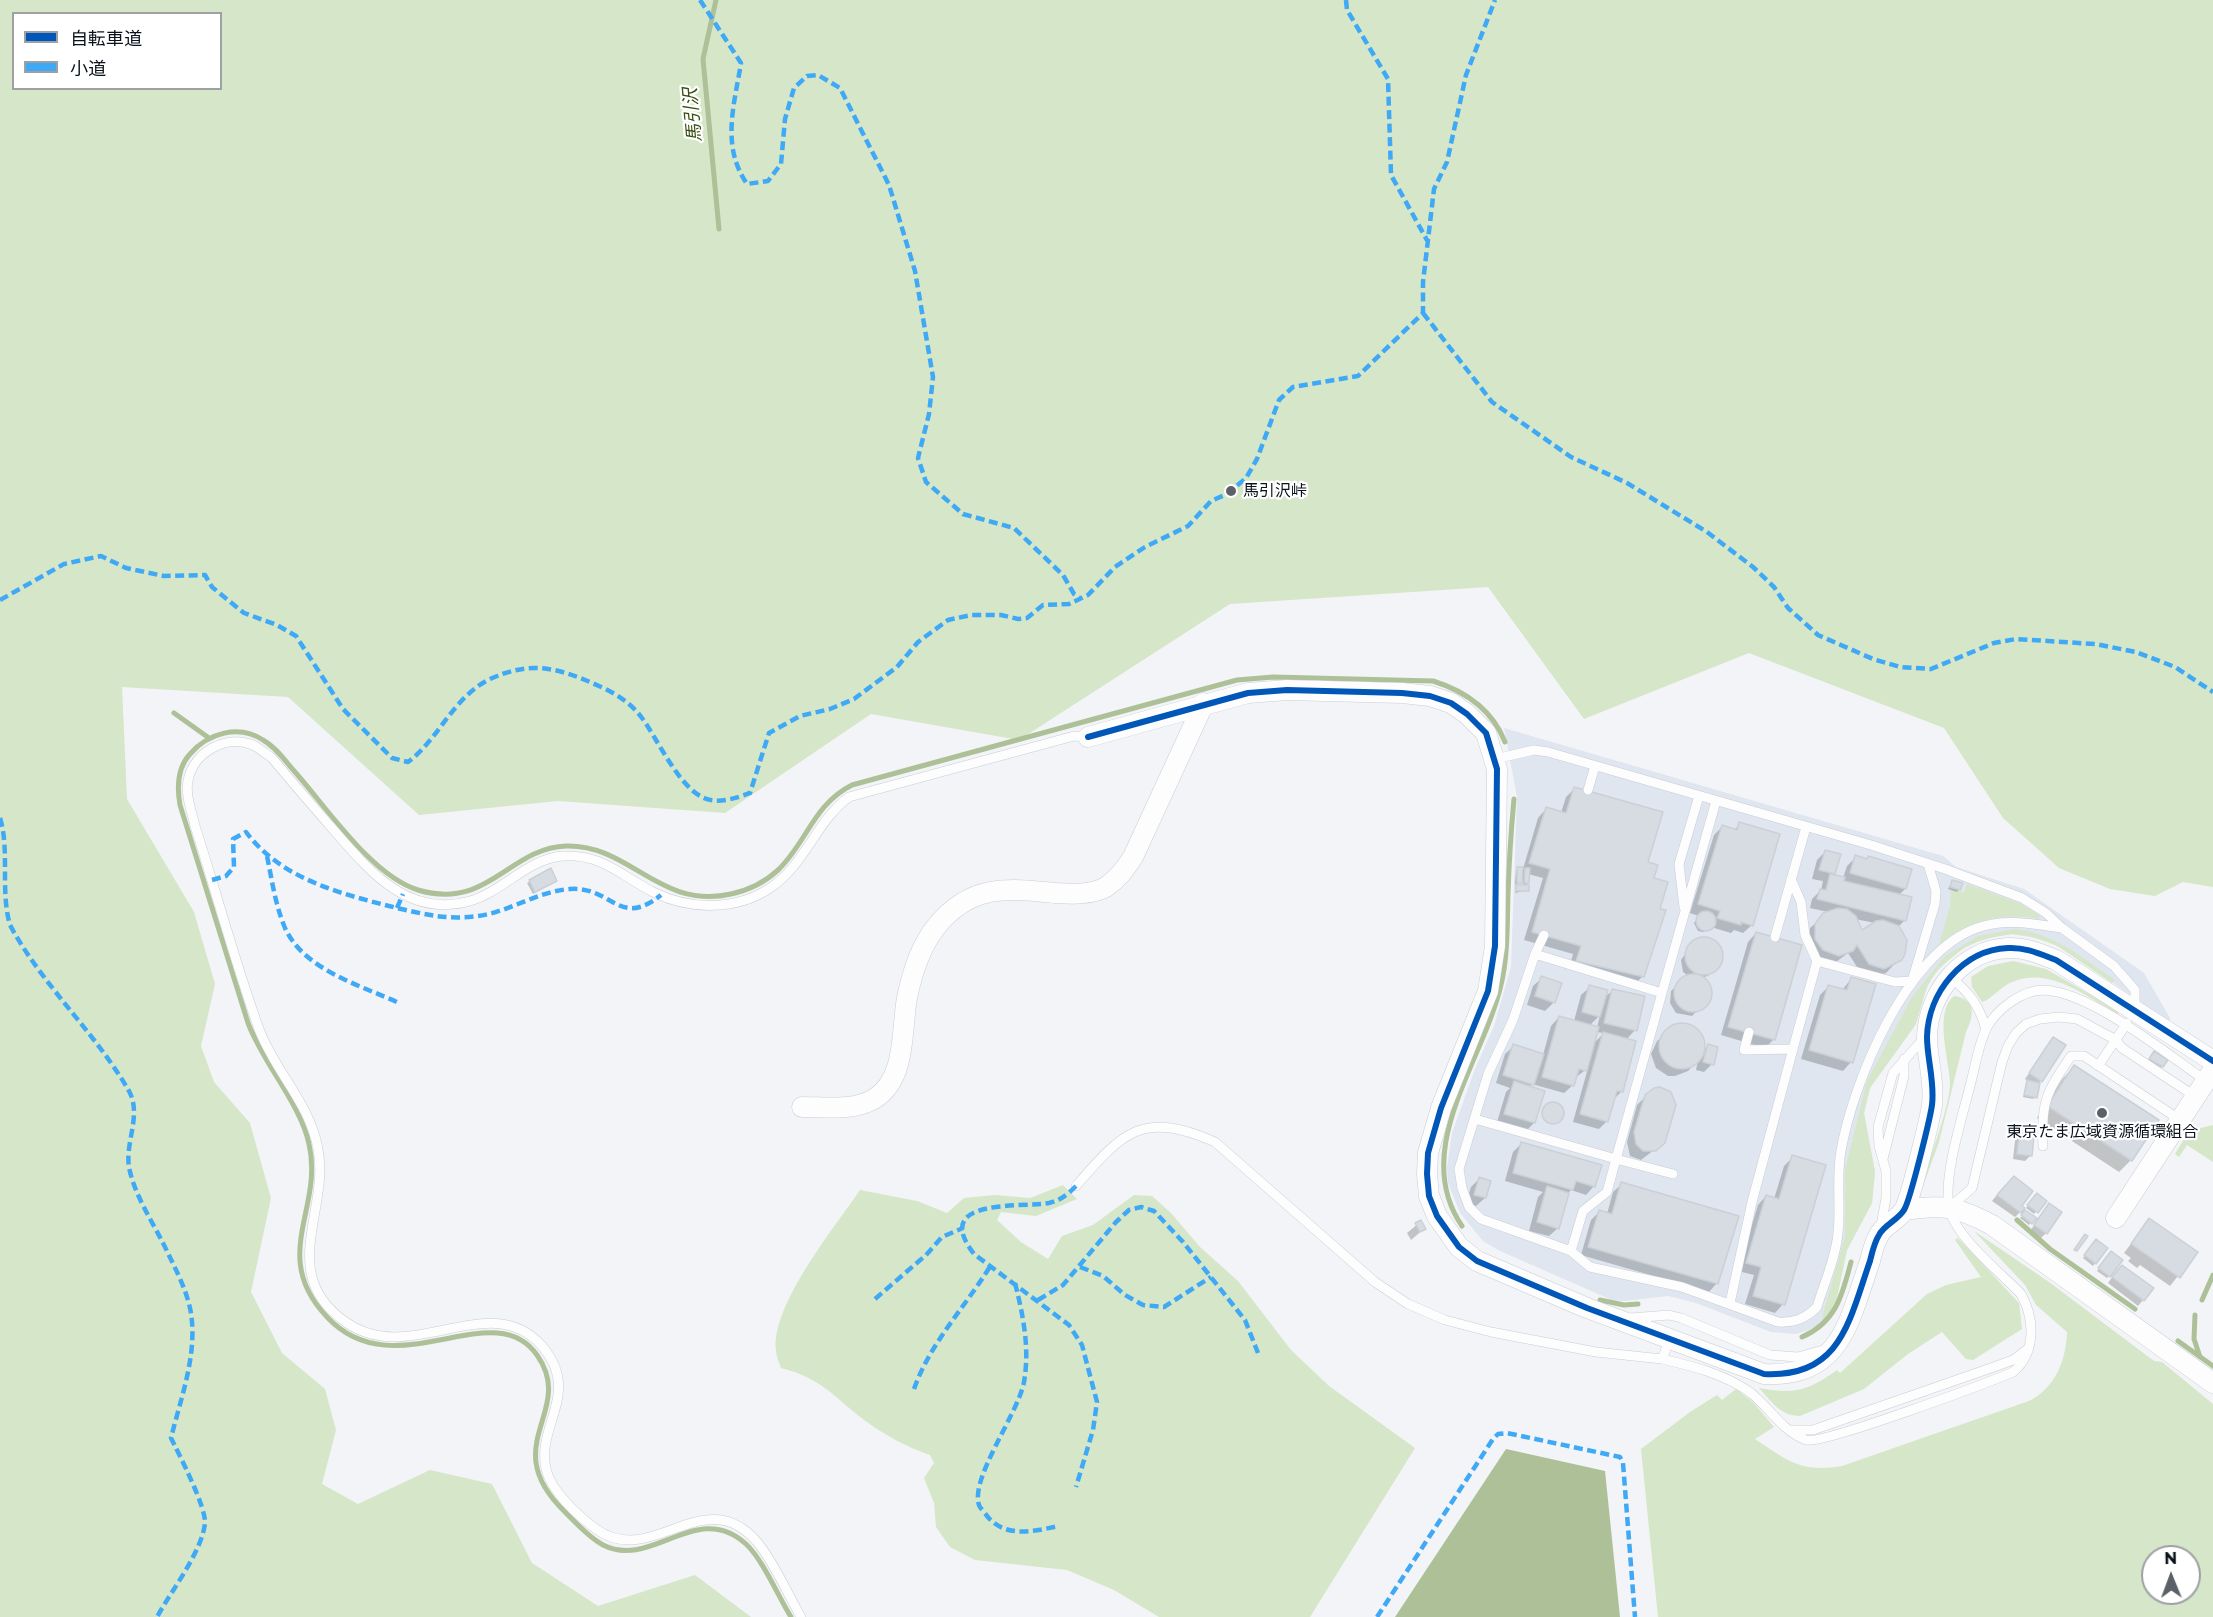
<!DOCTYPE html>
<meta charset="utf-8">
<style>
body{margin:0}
#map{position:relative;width:2213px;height:1617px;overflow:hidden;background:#f2f4f7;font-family:Montserrat,"Noto Sans JP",sans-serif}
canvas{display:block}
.legend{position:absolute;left:12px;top:12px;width:210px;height:78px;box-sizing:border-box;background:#fff;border:2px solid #9da0a4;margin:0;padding:8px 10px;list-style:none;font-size:18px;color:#0b121c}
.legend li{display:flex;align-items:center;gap:12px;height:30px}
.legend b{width:30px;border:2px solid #9da0a4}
.north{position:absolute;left:2141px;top:1545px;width:60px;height:60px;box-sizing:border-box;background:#fff;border:2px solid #9da0a4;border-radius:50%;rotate:359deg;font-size:16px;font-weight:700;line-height:24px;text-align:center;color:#0b121c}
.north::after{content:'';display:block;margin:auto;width:21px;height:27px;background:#5c6169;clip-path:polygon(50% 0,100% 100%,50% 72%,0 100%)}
</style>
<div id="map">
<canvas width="2213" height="1617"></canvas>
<ul class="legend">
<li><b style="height:8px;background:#0057b8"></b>自転車道</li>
<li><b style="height:8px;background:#3fa9f5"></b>小道</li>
</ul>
<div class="north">N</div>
</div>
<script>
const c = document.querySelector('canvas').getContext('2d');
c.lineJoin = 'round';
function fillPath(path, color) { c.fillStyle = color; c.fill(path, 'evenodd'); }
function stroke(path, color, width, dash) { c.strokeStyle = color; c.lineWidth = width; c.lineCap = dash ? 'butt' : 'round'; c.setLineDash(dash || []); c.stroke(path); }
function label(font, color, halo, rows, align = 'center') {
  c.font = font + ' Montserrat,"Noto Sans JP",sans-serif'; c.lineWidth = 4.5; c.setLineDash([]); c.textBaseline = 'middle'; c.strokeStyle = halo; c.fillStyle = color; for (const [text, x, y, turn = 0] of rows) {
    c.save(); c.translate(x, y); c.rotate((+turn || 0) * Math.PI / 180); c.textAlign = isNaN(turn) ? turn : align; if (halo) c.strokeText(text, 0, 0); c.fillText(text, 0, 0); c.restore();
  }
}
fillPath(new Path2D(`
 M1504,728l439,128 13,11 68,22 120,84 26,45v5l-104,-73 -25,-11 -29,-5 -13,2 -23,6 -22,12 -22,23 -8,18 -8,29 -46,64 -6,25 11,59 -3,31 -25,47 -15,61 -13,14 -11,5 -12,4 -25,-2 -75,-29 -28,-7 -45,5 -11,-1 -112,-49 -17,-10 -23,-28 -12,-30 -1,-16 5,-34 23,-64 19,-43 17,-59 6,-170z`), '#dfe6ef');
fillPath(new Path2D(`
 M0,0h2213v887l-30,-5 -28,14 -45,-7 -51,-21 -56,-50 -59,-90 -195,-75 -165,66 -96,-132 -258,17 -211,136 -148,-26 -146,99 -167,-12 -139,14 -131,-118 -166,-10 5,112 67,113 21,72 -14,62 13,36 36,41 21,75 -20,94 31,61 43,36 11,41 -14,54 36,20 72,-34 62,14 40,79 66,43 97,-31 56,42h-751zM14,14h206v74h-206z
 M1967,884l52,19 21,13 -1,3c-37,-7 -72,1 -100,26l11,-39 1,-17 13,4z
 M2016,929c39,5 67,29 99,51l-3,3 -56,-38 -27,-9 -17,-2 -25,4 -22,9 -26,21 -12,18 -11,38 -46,64 -6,25 11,59 -3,31 -25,47 -11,53 -10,16 -4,-2 23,-80v-67l22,-89 45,-84 33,-41 33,-20z
 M2013,961l33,8 73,42 -1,3c-33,-18 -68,-48 -106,-32 -11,4 -21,18 -30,20l-10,-15 -1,-10 17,-11z
 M1954,996c23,3 20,20 12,36l-27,110 -17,47 -2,-1c8,-25 29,-79 30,-103 0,-23 -17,-73 4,-89z
 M2213,1125v37l-26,-17 -8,12 -4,-3 14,-23z
 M1063,1185l14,14 -41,17 -35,-4 -4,8 24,22 27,17 14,-23 31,-11 41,-30 18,1 19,17 29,34 38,34 53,69 38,36 86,62 -105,169h-151l-45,-27 -47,-20 -92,-10 -25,-13 -14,-20 -2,-24 -10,-25 10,-15 -4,-8c-24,-8 -45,-20 -66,-35 -31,-24 -43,-42 -83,-52 -2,-6 -5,-12 -5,-18 -5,-45 59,-123 84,-160l57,11 30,12 17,-15 31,-3 35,3z
 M1974,1231l75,51 105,79 8,1 51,42v213h-555l-17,-168 49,-37 27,-17 5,5 14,-11 17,13 21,25 -19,12c33,22 46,34 87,27l187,-65c26,-13 37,-40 38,-69l-31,-27 -11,-20zM2153,1557h36v36h-36z
 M1958,1238l61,65 3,26 -49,31 -7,-1 -24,-27 -34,22 -44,35 -64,27c-20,0 -29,-15 -41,-28 34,6 48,4 78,-18l3,3 87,-79 19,-9 35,-8 -26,-37z`), '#d6e6c8');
fillPath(new Path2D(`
 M1506,1449l99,22 15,146h-225z`), '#adc097');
fillPath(new Path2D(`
 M1575,788l71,75 6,16 -10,98 -8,8 -65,-16 4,-15 -49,-14 19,-62 -15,-4v9l-4,4 3,3 -12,3 2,-6h6v-7l-8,5 1,-14 7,-2 15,-51 8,-9 15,4 5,-16z
 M1740,824l12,101 -9,8 -9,-3 -3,3 -20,-6 -8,5 -5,-1 -4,-8 5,-7 -9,-3 24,-78 8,-8 12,3z
 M1825,852l14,3 -6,21 10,2 4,-12 9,-9 49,32 -7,7 7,24 -8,8 7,26 -18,19 -11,4 -14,-4 -13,-20 -12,9h-14l-15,-14 3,-20 18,-16 -18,-4 2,-9 9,-9 2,-9 -11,-2 5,-19zM1855,919l20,4 -14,9z
 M550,870l3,13 -20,11 -6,-11z
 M1952,882l7,7 -2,3 -9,-3z
 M1756,933l18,106 -9,9 -44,-13 27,-93z
 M1703,939l15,7 3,10 -13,20 -9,2 10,10v10l-17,18 -16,-3 -6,-10 1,-12 15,-14h4l-7,-5 -2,-12 11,-16z
 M1542,978l12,24 -9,9 -18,-6 6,-19z
 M1852,978l-1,84 -8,9 -42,-12 19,-64 9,-9 13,4z
 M1590,987l13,12 10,-9 22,40 -9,10 -5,52 -8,8 -6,21 -8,8 -26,-7 15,-54 -13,10 -2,7 -9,8 -32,-9 -3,4 5,35 -8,8 -29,-9 9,-30 4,-4 -14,-5 9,-29 9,-8 29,9 8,-29 8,-9 15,4 7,-26zM1600,1015l-3,13 -8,-2zM1596,1032l8,1 -11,11z
 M1677,1025l19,5 7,12 1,8 4,-4 4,18 -8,8 -8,-2 2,-10 -10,11 -13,5h-7l-12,-8 -5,-14 6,-13z
 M2053,1039l-18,58 -2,2 -10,-2 5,-16 -3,-2z
 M2152,1055l14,5 -6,9 -12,-7z
 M2074,1067l83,53 -26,40 -12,12 -82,-54 26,-40z
 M1646,1096l17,47 -22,17 -11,-4 -3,-14 10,-37z
 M1542 1114a10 10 0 1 1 20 0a10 10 0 1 1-20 0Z
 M2021,1127l10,28 -6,6 -12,-2 3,-27z
 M1521,1144l73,42 -8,9 -15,-5 -4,4 -9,34 -9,8 -20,-5 9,-34 5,-5 -38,-11 8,-29z
 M1793,1157l-10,147 -8,9 -30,-9 9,-29 -16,-4 20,-66 8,-9 8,3 10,-33z
 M1479,1179l6,19 -9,8 -10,-3 5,-16z
 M1622,1184l95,99 -8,9 -128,-37 10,-35 9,-9 7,3 6,-22z
 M2005,1185l15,21v6l-5,5 -23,-16z
 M2035,1197l10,4 -11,13 -8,-6z
 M2044,1211l2,22 -5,5 -11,-7z
 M2026,1212l8,6 -5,7 -9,-7z
 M2149,1220l47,33 -26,33 -30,-21 -3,3 -9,-7 3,-3 -7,-5z
 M1420,1222l4,7 -13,11 -4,-7z
 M2094,1243l12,6 -13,17 -10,-8z
 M2109,1256v20l-2,2 -10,-7z
 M2116,1272l27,28 -5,6 -30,-23z`), '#0003');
stroke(new Path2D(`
 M716,0l-13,59 16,170
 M174,713l35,25
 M2017,1220l33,29 85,60
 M1462,1226c-52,-76 21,-164 39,-241 7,-29 6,-60 7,-91 1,-32 3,-63 6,-95
 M1600,1300l24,5 14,-1
 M2202,1300l11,-25
 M2195,1315l-1,24 6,18
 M1802,1337c34,-15 40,-41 49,-75
 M2178,1341l35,25
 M791,1617c-13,-21 -28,-57 -45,-73 -49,-45 -94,26 -143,1 -15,-8 -27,-22 -38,-33 -70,-68 12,-100 -28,-157 -44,-63 -142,35 -210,-38 -58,-61 -3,-108 -18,-173 -8,-39 -46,-81 -61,-121l-68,-218c-3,-17 -3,-37 10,-51 18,-21 49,-30 73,-14 13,7 22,21 32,32 32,36 77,104 123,118 70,21 91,-42 148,-44 64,-2 93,64 165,48 75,-17 67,-82 121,-109l385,-105 36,-3 160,4c32,10 59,28 72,61`), '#adc097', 5);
const building = new Path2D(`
 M1574,787l89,25 -15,50 10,3 -4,13 14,4 -8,27 6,1 -22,67 -68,-16 5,-15 -49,-14 18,-63 -21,-6 17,-56 20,6z
 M1739,822l41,12 -27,92 -12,-4v3l-24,-7 3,-7 -22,-7 24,-79 15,5z
 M1825,850l16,4 -6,20 -16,-4z
 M1855,855l12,4 1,-3 44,13 -6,20 -56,-16z
 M1517,867h6l-1,16h-5z
 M551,868l6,13 -22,11 -6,-12z
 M1525,868h5l-1,15h-5z
 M1830,874l15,3 -1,4 68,16 -6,24 -89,-22 3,-10 6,1z
 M1952,880l11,3 -3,7 -10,-3z
 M1516,885h13v6h-13z
 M1838,908l9,1 9,7 6,14 14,-9 7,-1 16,6 8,14 -2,14 -3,6 -18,9 -15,-5 -12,-19 -4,6 -14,5 -16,-6 -8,-11v-15l8,-11z
 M1696 921a10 10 0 1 1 20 0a10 10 0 1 1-20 0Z
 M1756,932l46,13 -27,95 -47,-13z
 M1685 956a19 19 0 1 1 38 0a19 19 0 1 1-38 0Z
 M1674 993a19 19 0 1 1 38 0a19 19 0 1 1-38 0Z
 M1541,976l21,7 -7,20 -20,-7z
 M1851,977l25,7 -23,79 -44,-13 19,-65 19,5z
 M1589,985l19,5 -8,27 -18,-5z
 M1612,989l33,7 -8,35 -33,-8z
 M1559,1016l40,11 -12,44 -8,-2 -5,17 -32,-9z
 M1659 1046a23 23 0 1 1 46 0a23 23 0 1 1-46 0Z
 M1603,1032l33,9 -13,51 -6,-1 -9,31 -28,-8z
 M2053,1037l13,8 -24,37 -13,-9z
 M1513,1044l31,10 -10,31 -31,-10z
 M1708,1044l10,3 -4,18 -11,-3z
 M2154,1051l14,9 -5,7 -14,-8z
 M2074,1065l85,55 -27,41 -85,-55z
 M2027,1080l13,3 -3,15 -13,-3z
 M1514,1081l31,10 -10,32 -31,-9z
 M1660,1087l11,5 5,13 -11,38 -9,8h-13l-7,-7 -2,-12 11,-37 9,-7z
 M1542 1113a11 11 0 1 1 22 0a11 11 0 1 1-22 0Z
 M2020,1125l15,2 -3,29 -15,-2z
 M1521,1142l81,23 -7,22 -19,-6 -3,9 -60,-17z
 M1792,1155l34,10 -41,140 -32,-9 8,-29 -15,-4 20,-68 13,4z
 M2014,1176l19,15 -11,15 3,2 -4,5 -24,-18z
 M1479,1177l12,4 -5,17 -12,-3z
 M1621,1182l118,34 -21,68 -130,-37 11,-37 13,4z
 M1547,1186l22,7 -10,36 -22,-7z
 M2037,1193l10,8 -9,12 -11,-8z
 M2049,1203l13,9 -15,22 -13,-9z
 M2025,1210l12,8 -5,6 -11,-9z
 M2149,1218l49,34 -18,26 -49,-34z
 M1421,1220l5,9 -6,3 -5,-9z
 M2085,1234l3,2 -11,15 -3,-1z
 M2096,1239l12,9 -12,16 -12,-9z
 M2111,1251l12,9 -13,17 -12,-9z
 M2122,1265l32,23 -10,13 -32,-24z`);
fillPath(building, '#d7dce3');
stroke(building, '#cbd0d7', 1.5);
const service = new Path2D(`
 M1495,759l39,-9 14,2 323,93 74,24 77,29 24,15 16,15c-28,-4 -57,-10 -85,0 -71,25 -124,154 -136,223 -5,27 0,54 -3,82 -2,24 -14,51 -21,74 -12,12 -23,16 -39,15l-96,-35 -92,-20 -19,-16 -90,-32 -12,-12 -7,-19 -3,-19 29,-95 25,-54 22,-66 9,-19
 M1588,790l7,-24
 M1684,907l-5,-43 20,-68
 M2062,928l52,38 21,24v22
 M1775,937l31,-110
 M1535,954l127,39 54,-192
 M1817,961l78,21 17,-1 23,-77 1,-13 -8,-27
 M1950,977c19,15 30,29 36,53
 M1749,1032l-5,18 49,-1 24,-88 -12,-26 -4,-33 -10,-23
 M2098,1066l29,-43
 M1475,1119l141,40 46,-166
 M2043,1146c-2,-45 3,-53 28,-90h13l96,64
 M1883,1159l21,-83v-17
 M1076,1186c47,-54 66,-76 139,-44l160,140 33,22 37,16 46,12 105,20 66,7 8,-20
 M1949,1208l23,-20 30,-126 6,-16 8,-13 10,-9 14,-5 19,-2 18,2 39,21 6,8 74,49
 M1881,1226l5,-28v-27l-7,-25 -1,-19 15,-54 32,-36
 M1571,1251l12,-40 24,-19 9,-33 57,15
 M1730,1303l22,-101 41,-153
 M1630,1318l39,-3 12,3 89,37 28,2 25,-7
 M1662,1359c30,7 63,15 89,34 19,15 31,38 55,47 16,5 181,-57 207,-68 23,-19 22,-53 8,-78 -20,-21 -67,-58 -72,-87 -6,-33 15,-95 23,-129 4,-16 7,-34 14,-49 10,-19 35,-39 58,-39 47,2 123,64 162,91
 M1792,1430h21l178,-62 22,-8 16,-12
 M801,1617c-14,-24 -26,-53 -43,-74 -53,-64 -106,27 -162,-14 -18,-13 -45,-38 -50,-60 -10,-44 36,-76 -4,-123 -52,-59 -130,21 -195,-23 -71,-48 -17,-112 -29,-174 -8,-46 -43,-77 -59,-120 -24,-66 -42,-135 -64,-203 -3,-14 -10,-31 -7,-45 5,-29 38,-47 65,-36 6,3 13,9 19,13 19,23 39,46 59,69 36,41 75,92 139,74 32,-9 59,-43 93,-45 39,-2 57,19 90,36 36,18 83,19 117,-4 36,-24 46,-67 79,-91l225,-61 14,1`);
const minor = new Path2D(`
 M1088,737l160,-44 39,-3 115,3 28,3 21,7 16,11 19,19 11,36 -2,177 -7,45 -47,117 -13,45 -1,21 2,22 8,20 22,31 18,14 110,47 177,66c77,4 85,-53 106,-113 2,-8 4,-18 9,-26 5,-10 19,-15 25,-25 6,-9 26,-91 28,-105 3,-23 -5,-46 -5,-68 1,-44 35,-87 81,-89 17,-1 32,6 48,12l157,101
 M802,1107c23,0 52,4 72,-8 33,-20 27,-69 33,-101 5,-25 13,-51 29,-71 34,-43 71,-39 120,-34 16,1 35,2 50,-6 12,-8 19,-18 27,-30l71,-154
 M1905,1210c39,-6 53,-3 87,15l221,158
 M2116,1218l97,-148`);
stroke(service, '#c8cdd4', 10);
stroke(minor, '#c8cdd4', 21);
stroke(service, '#fdfdfe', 9);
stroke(minor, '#fdfdfe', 20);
stroke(new Path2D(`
 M700,0l41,63c-7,43 -20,83 6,121l21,-3 13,-17 4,-45 9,-31 13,-12 11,-1 22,13 49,97 26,86 18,106 -4,37 -11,44 8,24 37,32 51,14 49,47 11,19 6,4
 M1346,0l1,10 41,69 3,96 37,67
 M1423,313l69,89 79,55 56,26 80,49 46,35 21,20 14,21 30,27 55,24 27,8 31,2 63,-26 22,-4 79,5 41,8 39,15 38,25
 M0,600l64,-36 37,-8 25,12 38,8 41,-1 7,12 32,26 33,12 19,11 47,73 49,49 16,4c31,-23 45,-65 82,-83 42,-19 69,-11 109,7 16,7 32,17 43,32 16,22 36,67 60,79 15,8 34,1 48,-4l19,-60 31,-17 30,-7 24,-10 43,-32 21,-25 30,-22 23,-5h30l17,4 9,-1 16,-13 26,-1 19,-9 27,-28 30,-20 43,-21 23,-25 16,-7 19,-16 11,-19 22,-59 14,-13 65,-11 65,-63v-31l11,-93 13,-27 19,-87 29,-75
 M0,818c10,32 0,73 10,107 32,60 85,107 119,166 13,24 -4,51 0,76 5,27 23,54 35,78 10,21 21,41 26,63 9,43 -9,89 -19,130 8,16 35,69 34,85 -3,29 -34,68 -48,94
 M267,856c5,24 8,48 18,72 19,42 75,57 114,75
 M212,880l14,-4 8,-9 -1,-28 13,-7c36,48 96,62 151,76 31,7 49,12 81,8 31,-4 60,-25 92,-27 42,-3 49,40 91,6
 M397,908l6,-14
 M1076,1186c-9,9 -15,14 -27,17 -28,5 -119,-6 -75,51l95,71 13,20 15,57 -4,28 -17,57
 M1080,1267l23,9 22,19 18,10 21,2 47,-30
 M1015,1283c8,32 15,65 9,99 -6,32 -54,96 -45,123 1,3 6,8 8,11 19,23 47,15 72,10
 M875,1299l51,-44 16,-18 21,-9
 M1038,1300l25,-15 53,-63 13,-12 12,-3 13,4 29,31 62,78 13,33
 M914,1389c16,-46 52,-83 77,-124
 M1377,1617l116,-178 5,-5 9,-1 113,24 3,6 12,154`), '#3fa9f5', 4.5, [9, 4.5]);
stroke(new Path2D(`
 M1088,737l160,-44 39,-3 115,3 28,3 21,7 16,11 19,19 11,36 -2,177 -7,45 -47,117 -13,45 -1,21 2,22 8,20 22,31 18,14 110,47 177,66c77,4 85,-53 106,-113 2,-8 4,-18 9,-26 5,-10 19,-15 25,-25 6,-9 26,-91 28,-105 3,-23 -5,-46 -5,-68 1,-44 35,-87 81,-89 17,-1 32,6 48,12l157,101`), '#0057b8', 6);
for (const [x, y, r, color] of [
 [1231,491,6,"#5c6169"],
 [2102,1113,6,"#5c6169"]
]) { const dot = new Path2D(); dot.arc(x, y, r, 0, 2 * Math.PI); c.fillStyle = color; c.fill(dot); stroke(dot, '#fff', 2); }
label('16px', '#0b121c', '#fff', [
 ["馬引沢峠",1243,491],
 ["東京たま広域資源循環組合",2102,1132,"center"]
], 'left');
label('italic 18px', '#395010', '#fff', [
 ["馬引沢",693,115,-95]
]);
</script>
